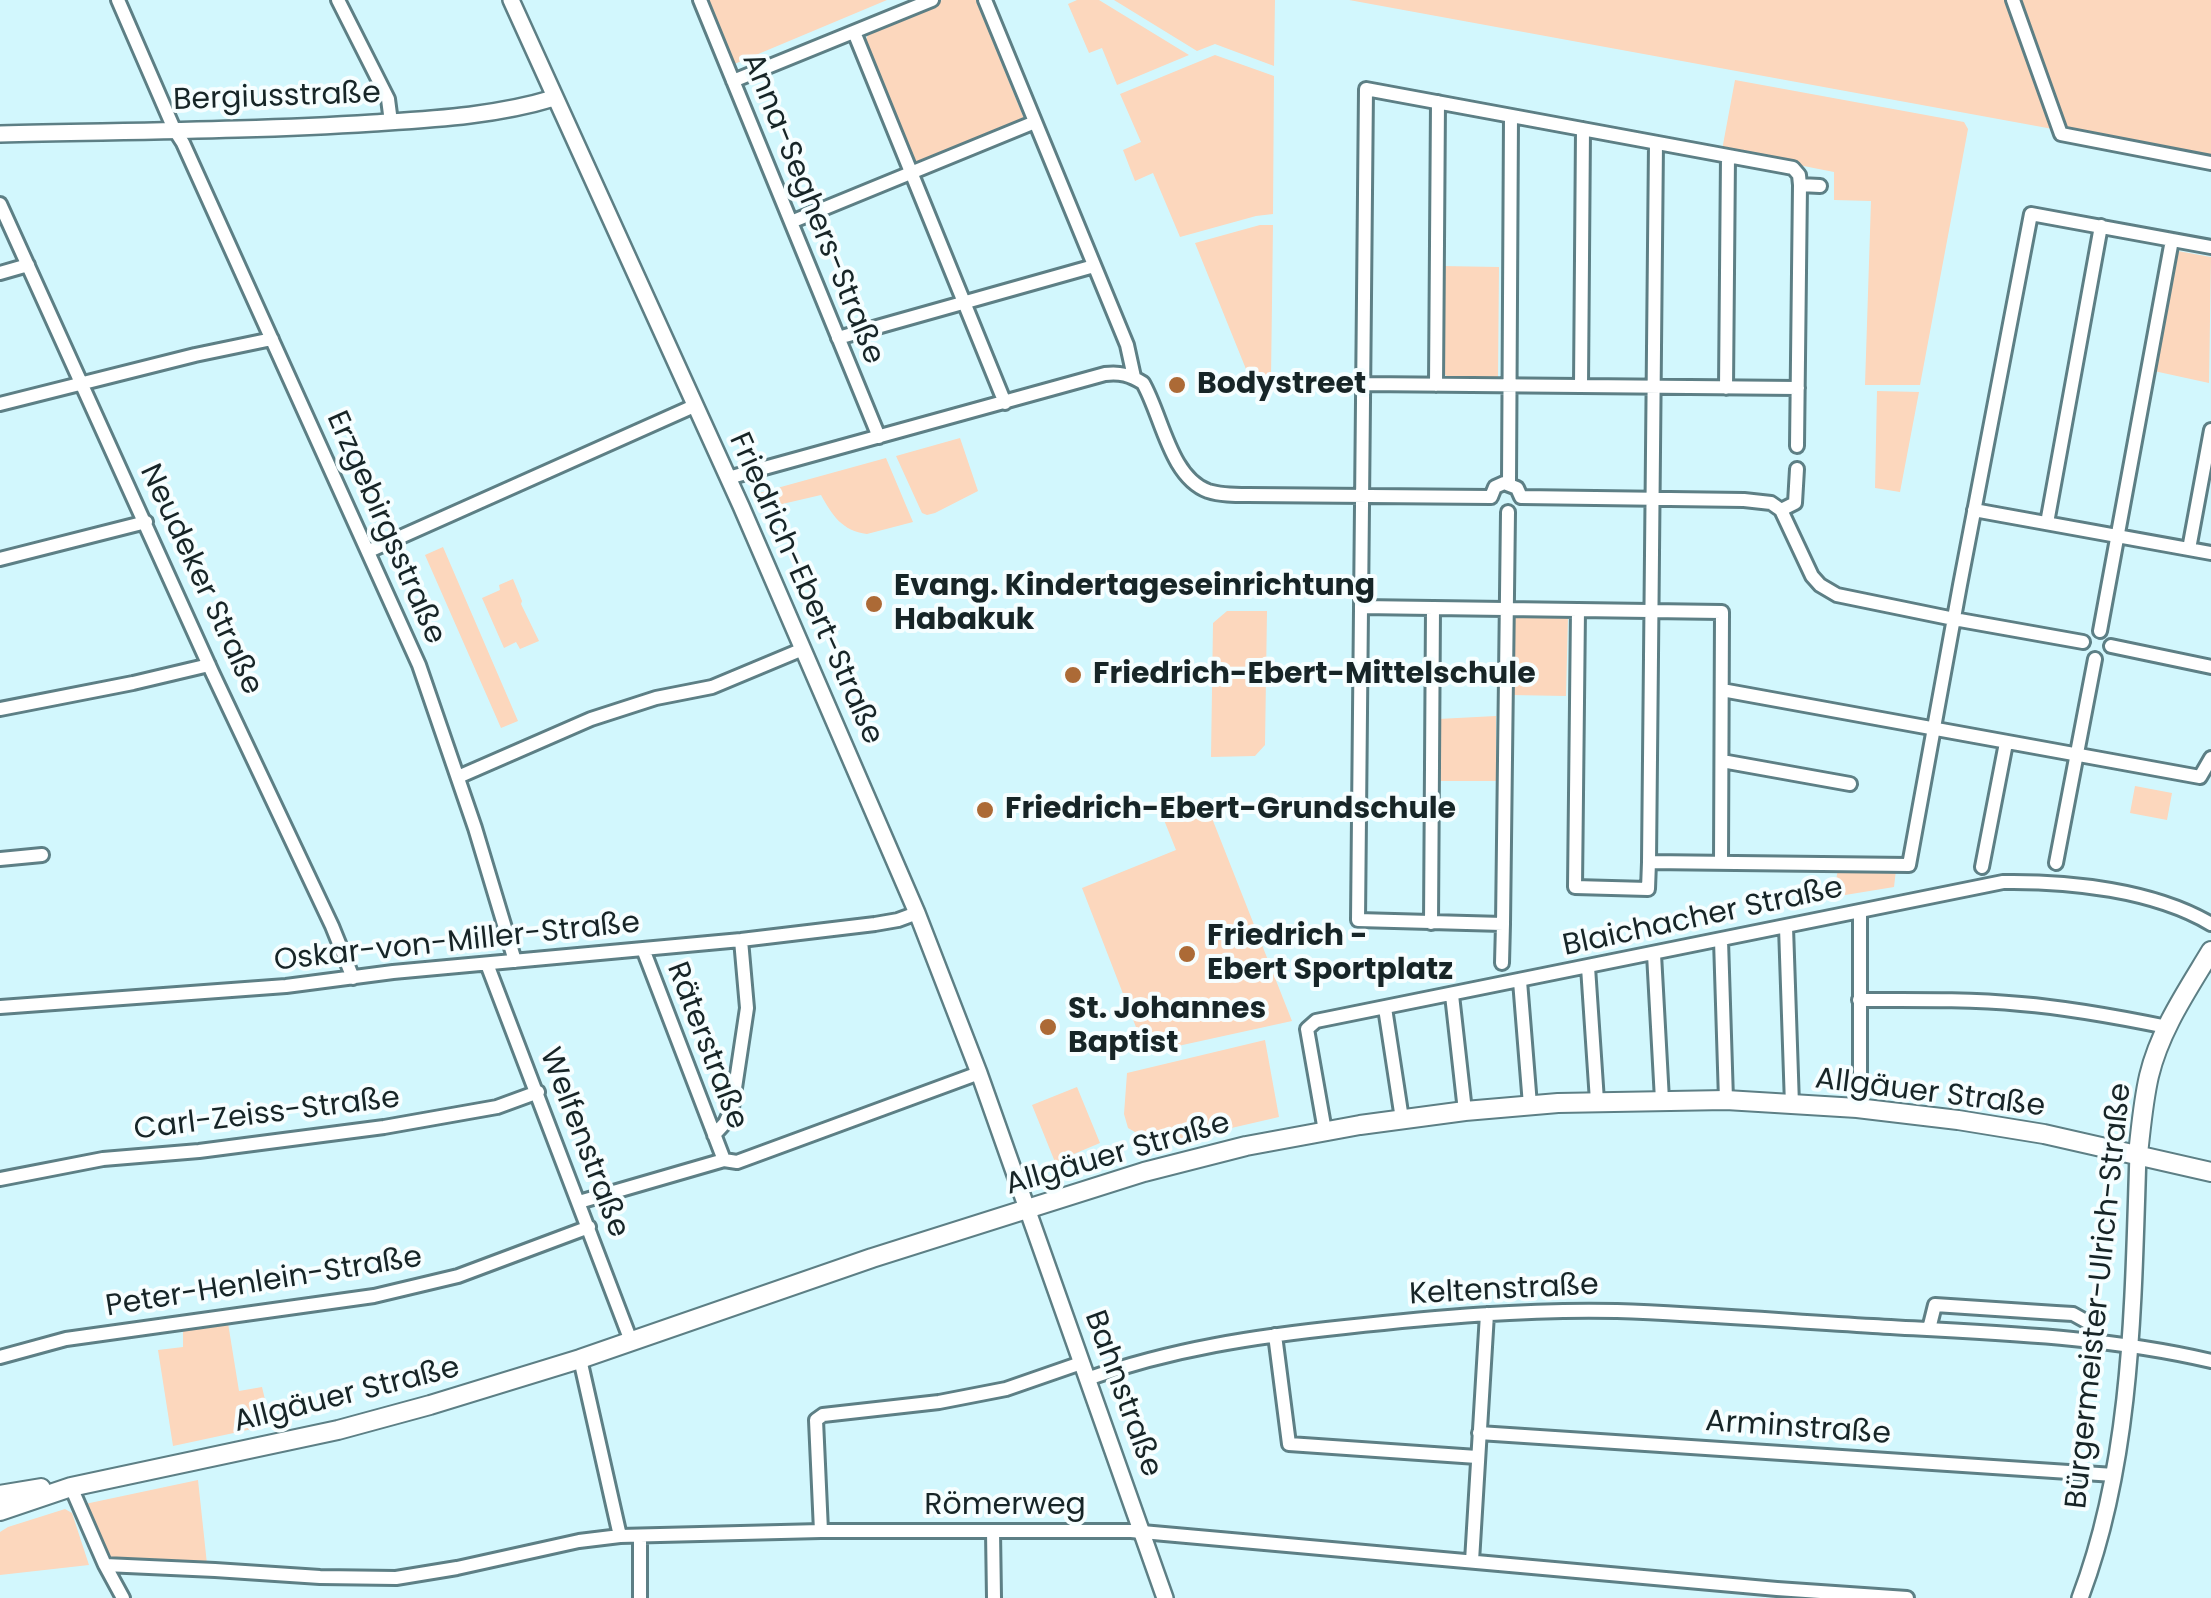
<!DOCTYPE html>
<meta charset="utf-8">
<style>
body{margin:0}
canvas{display:block;background:#d2f7fd}
</style>
<canvas width="2211" height="1598"></canvas>
<script>
const c = document.querySelector('canvas').getContext('2d');
c.lineJoin = 'round';
function fillPath(path, color) { c.fillStyle = color; c.fill(path, 'evenodd'); }
function stroke(path, color, width, dash) { c.strokeStyle = color; c.lineWidth = width; c.lineCap = dash ? 'butt' : 'round'; c.setLineDash(dash || []); c.stroke(path); }
function label(font, color, halo, rows, align = 'center') {
  c.font = font + ' Poppins,sans-serif'; c.lineWidth = 8; c.setLineDash([]); c.textBaseline = 'middle'; c.strokeStyle = halo; c.fillStyle = color; for (const [text, x, y, turn = 0] of rows) {
    c.save(); c.translate(x, y); c.rotate((+turn || 0) * Math.PI / 180); c.textAlign = isNaN(turn) ? turn : align; if (halo) c.strokeText(text, 0, 0); c.fillText(text, 0, 0); c.restore();
  }
}
fillPath(new Path2D(`
 M705,0h182l-155,65z
 M942,0h34l49,121 -109,45 -52,-121 5,-14z
 M1077,0h22l90,55 -72,30 -15,-37 -13,5 -21,-49z
 M1114,0h161l-1,66 -59,-22 -18,7z
 M1349,0h862v158z
 M1215,55l59,21 -1,138 -17,2 -76,21 -27,-64 -18,8 -12,-31 18,-8 -21,-48z
 M1735,80l229,42 4,7 -48,256h-55l6,-184 -37,-1v-28l-112,-22z
 M1260,225h13l-2,153 -21,1 -55,-136z
 M2178,251l33,6 -2,126 -55,-12 20,-115z
 M1442,266l57,1 -1,111 -5,2c-18,0 -43,7 -52,-11z
 M1877,391l42,1 -19,100 -25,-4z
 M960,438l18,53 -43,22 -8,2 -5,-2 -26,-57z
 M886,458l27,64 -46,12c-25,-3 -35,-19 -46,-39l-56,13 -6,-15z
 M443,547l75,174 -17,7 -76,-173z
 M513,579l9,22 -1,3 18,37 -19,8 -4,-7 -12,6 -22,-50 18,-8 -1,-5z
 M1227,611h40l-2,134 -10,11 -44,1 2,-134z
 M1520,615h42l6,2 -2,79 -56,-1 2,-74z
 M1496,716v65h-59l1,-62z
 M2135,786l37,7 -5,27 -37,-7z
 M1206,803l86,218 -146,32 -64,-165 94,-38 -12,-30z
 M1838,869l58,1 -2,17 -61,10z
 M1265,1040l14,77 -134,31 -3,-12 -14,-8 -4,-14 3,-41z
 M1077,1087l23,56 -45,19 -23,-57z
 M228,1323l11,68 23,-4 9,38 -98,21 -15,-96 25,-3v-17z
 M198,1480l9,84 -98,-5 -24,-55z
 M65,1509l7,4 17,52 -89,10v-43l8,-5z`), '#fcd7bd');
const minor = new Path2D(`
 M118,0l56,129 9,14 236,522 56,163 40,133
 M338,0l50,99 3,23
 M700,0l179,437
 M985,0l142,345 7,32
 M2013,0l48,134 150,29
 M854,32l151,371
 M733,81l199,-81
 M1656,143l-7,719 260,3 51,-280 71,-371 180,33
 M0,204l212,468 120,254 21,52
 M791,222l244,-100
 M0,273l28,-8
 M838,338l256,-72
 M1363,384l435,4
 M1436,385l2,-283
 M1581,386l2,-257
 M1726,388l2,-232
 M0,404l195,-49 77,-16
 M1797,446l3,-261
 M728,478l377,-104c15,-2 25,1 38,9 19,33 27,94 65,108 12,4 26,4 40,4l243,2
 M1509,483l2,-367
 M1491,497l4,-10 9,-4 13,5 4,9
 M1521,497l223,3 27,3 10,7 31,66 8,9 17,10 117,24 129,23
 M1781,510l14,-7 2,-34
 M1974,510l237,43
 M1508,512l-5,412 -145,-4 8,-831 427,79 6,7 1,10 20,1
 M2047,523l54,-297
 M2189,549l22,-119
 M369,551l325,-145
 M0,559l146,-37
 M1361,607l361,5 -1,251
 M1578,610l-3,277 73,2 1,-27
 M2100,631l72,-391
 M2111,646l100,21
 M1722,690l478,87 11,-19
 M0,709l133,-26 76,-18
 M1722,761l128,23
 M458,777l133,-58 65,-21 56,-11 91,-38
 M0,859l42,-4
 M2056,863l39,-204
 M1982,867l24,-124
 M1431,923l2,-315
 M1786,927l6,178
 M1721,940l5,160
 M643,949l81,211
 M1654,954l8,146
 M1502,963l1,-39
 M487,964l144,377
 M1588,967l9,134
 M1520,981l10,124
 M1452,995l13,116
 M1859,1000c54,0 108,-1 162,4 49,4 97,13 146,23
 M0,1007l286,-21 107,-14 348,-32 134,-16 23,-4 19,-7
 M1385,1008l17,111
 M1857,1108l3,-35v-162
 M1325,1131l-18,-102 9,-8 687,-139c66,-1 151,8 208,42
 M714,1135l11,-12 7,-15 15,-100 -6,-68
 M0,1179l103,-20 96,-8 185,-24 113,-20 41,-15
 M579,1202l145,-42 13,2 242,-89
 M1929,1329l6,-24 121,8 17,1 18,10 7,19
 M1275,1335l14,109 188,13
 M0,1357l66,-18 308,-43 84,-20 131,-49
 M580,1359l40,177
 M1087,1379c84,-30 171,-43 258,-52 91,-10 181,-18 272,-16 85,3 171,10 256,15 113,7 228,9 338,35
 M1479,1433l635,42
 M71,1487l34,78 18,33
 M821,1531l-5,-111 7,-5 116,-13 67,-13 75,-26
 M993,1531l1,67
 M1472,1561l15,-247
 M105,1565l110,5 105,7 76,1 61,-10 122,-27 41,-5 201,-5h310l646,58 130,9
 M640,1598v-62`);
const tertiary = new Path2D(`
 M511,0l230,506 176,407 62,160 186,525
 M0,134c124,-3 249,-3 373,-11 61,-4 122,-7 181,-25
 M2080,1598c53,-139 53,-297 58,-444`);
const secondary = new Path2D(`
 M2138,1154c3,-26 5,-52 11,-78 11,-46 38,-85 62,-125
 M0,1495l41,-7
 M0,1511l71,-24 267,-57 92,-25 150,-46 292,-101 272,-86 102,-26 114,-21 105,-14 93,-8 168,-3 131,8 101,12 86,14 167,38`);
stroke(minor, '#5d7f85', 18);
stroke(tertiary, '#5d7f85', 20);
stroke(secondary, '#5d7f85', 22);
stroke(minor, '#fff', 12);
stroke(tertiary, '#fff', 15);
stroke(secondary, '#fff', 18);
for (const [x, y, r, color] of [
 [1177,385,10,"#ac6a36"],
 [874,604,10,"#ac6a36"],
 [1073,675,10,"#ac6a36"],
 [985,810,10,"#ac6a36"],
 [1187,954,10,"#ac6a36"],
 [1048,1027,10,"#ac6a36"]
]) { const dot = new Path2D(); dot.arc(x, y, r, 0, 2 * Math.PI); c.fillStyle = color; c.fill(dot); stroke(dot, '#f6feff', 4); }
label('30px', '#172527', '#f6feff', [
 ["Bergiusstraße",277,98,-2],
 ["Anna-Seghers-Straße",812,209,68],
 ["Erzgebirgsstraße",385,528,66],
 ["Neudeker Straße",200,580,65],
 ["Friedrich-Ebert-Straße",805,589,66],
 ["Blaichacher Straße",1703,918,-12],
 ["Oskar-von-Miller-Straße",457,943,-6],
 ["Räterstraße",706,1046,69],
 ["Allgäuer Straße",1930,1094,7],
 ["Carl-Zeiss-Straße",267,1115,-7],
 ["Welfenstraße",583,1143,69],
 ["Allgäuer Straße",1118,1155,-16],
 ["Peter-Henlein-Straße",264,1283,-9],
 ["Keltenstraße",1504,1291,-3],
 ["Bürgermeister-Ulrich-Straße",2100,1296,-84],
 ["Bahnstraße",1122,1394,70],
 ["Allgäuer Straße",347,1396,-14],
 ["Arminstraße",1798,1429,4],
 ["Römerweg",1005,1506]
]);
label('bold 30px', '#172527', '#f6feff', [
 ["Bodystreet",1197,385],
 ["Evang. Kindertageseinrichtung",894,587],
 ["Habakuk",894,621],
 ["Friedrich-Ebert-Mittelschule",1093,675],
 ["Friedrich-Ebert-Grundschule",1005,810],
 ["Friedrich -",1207,937],
 ["Ebert Sportplatz",1207,971],
 ["St. Johannes",1068,1010],
 ["Baptist",1068,1044]
], 'left');
</script>
